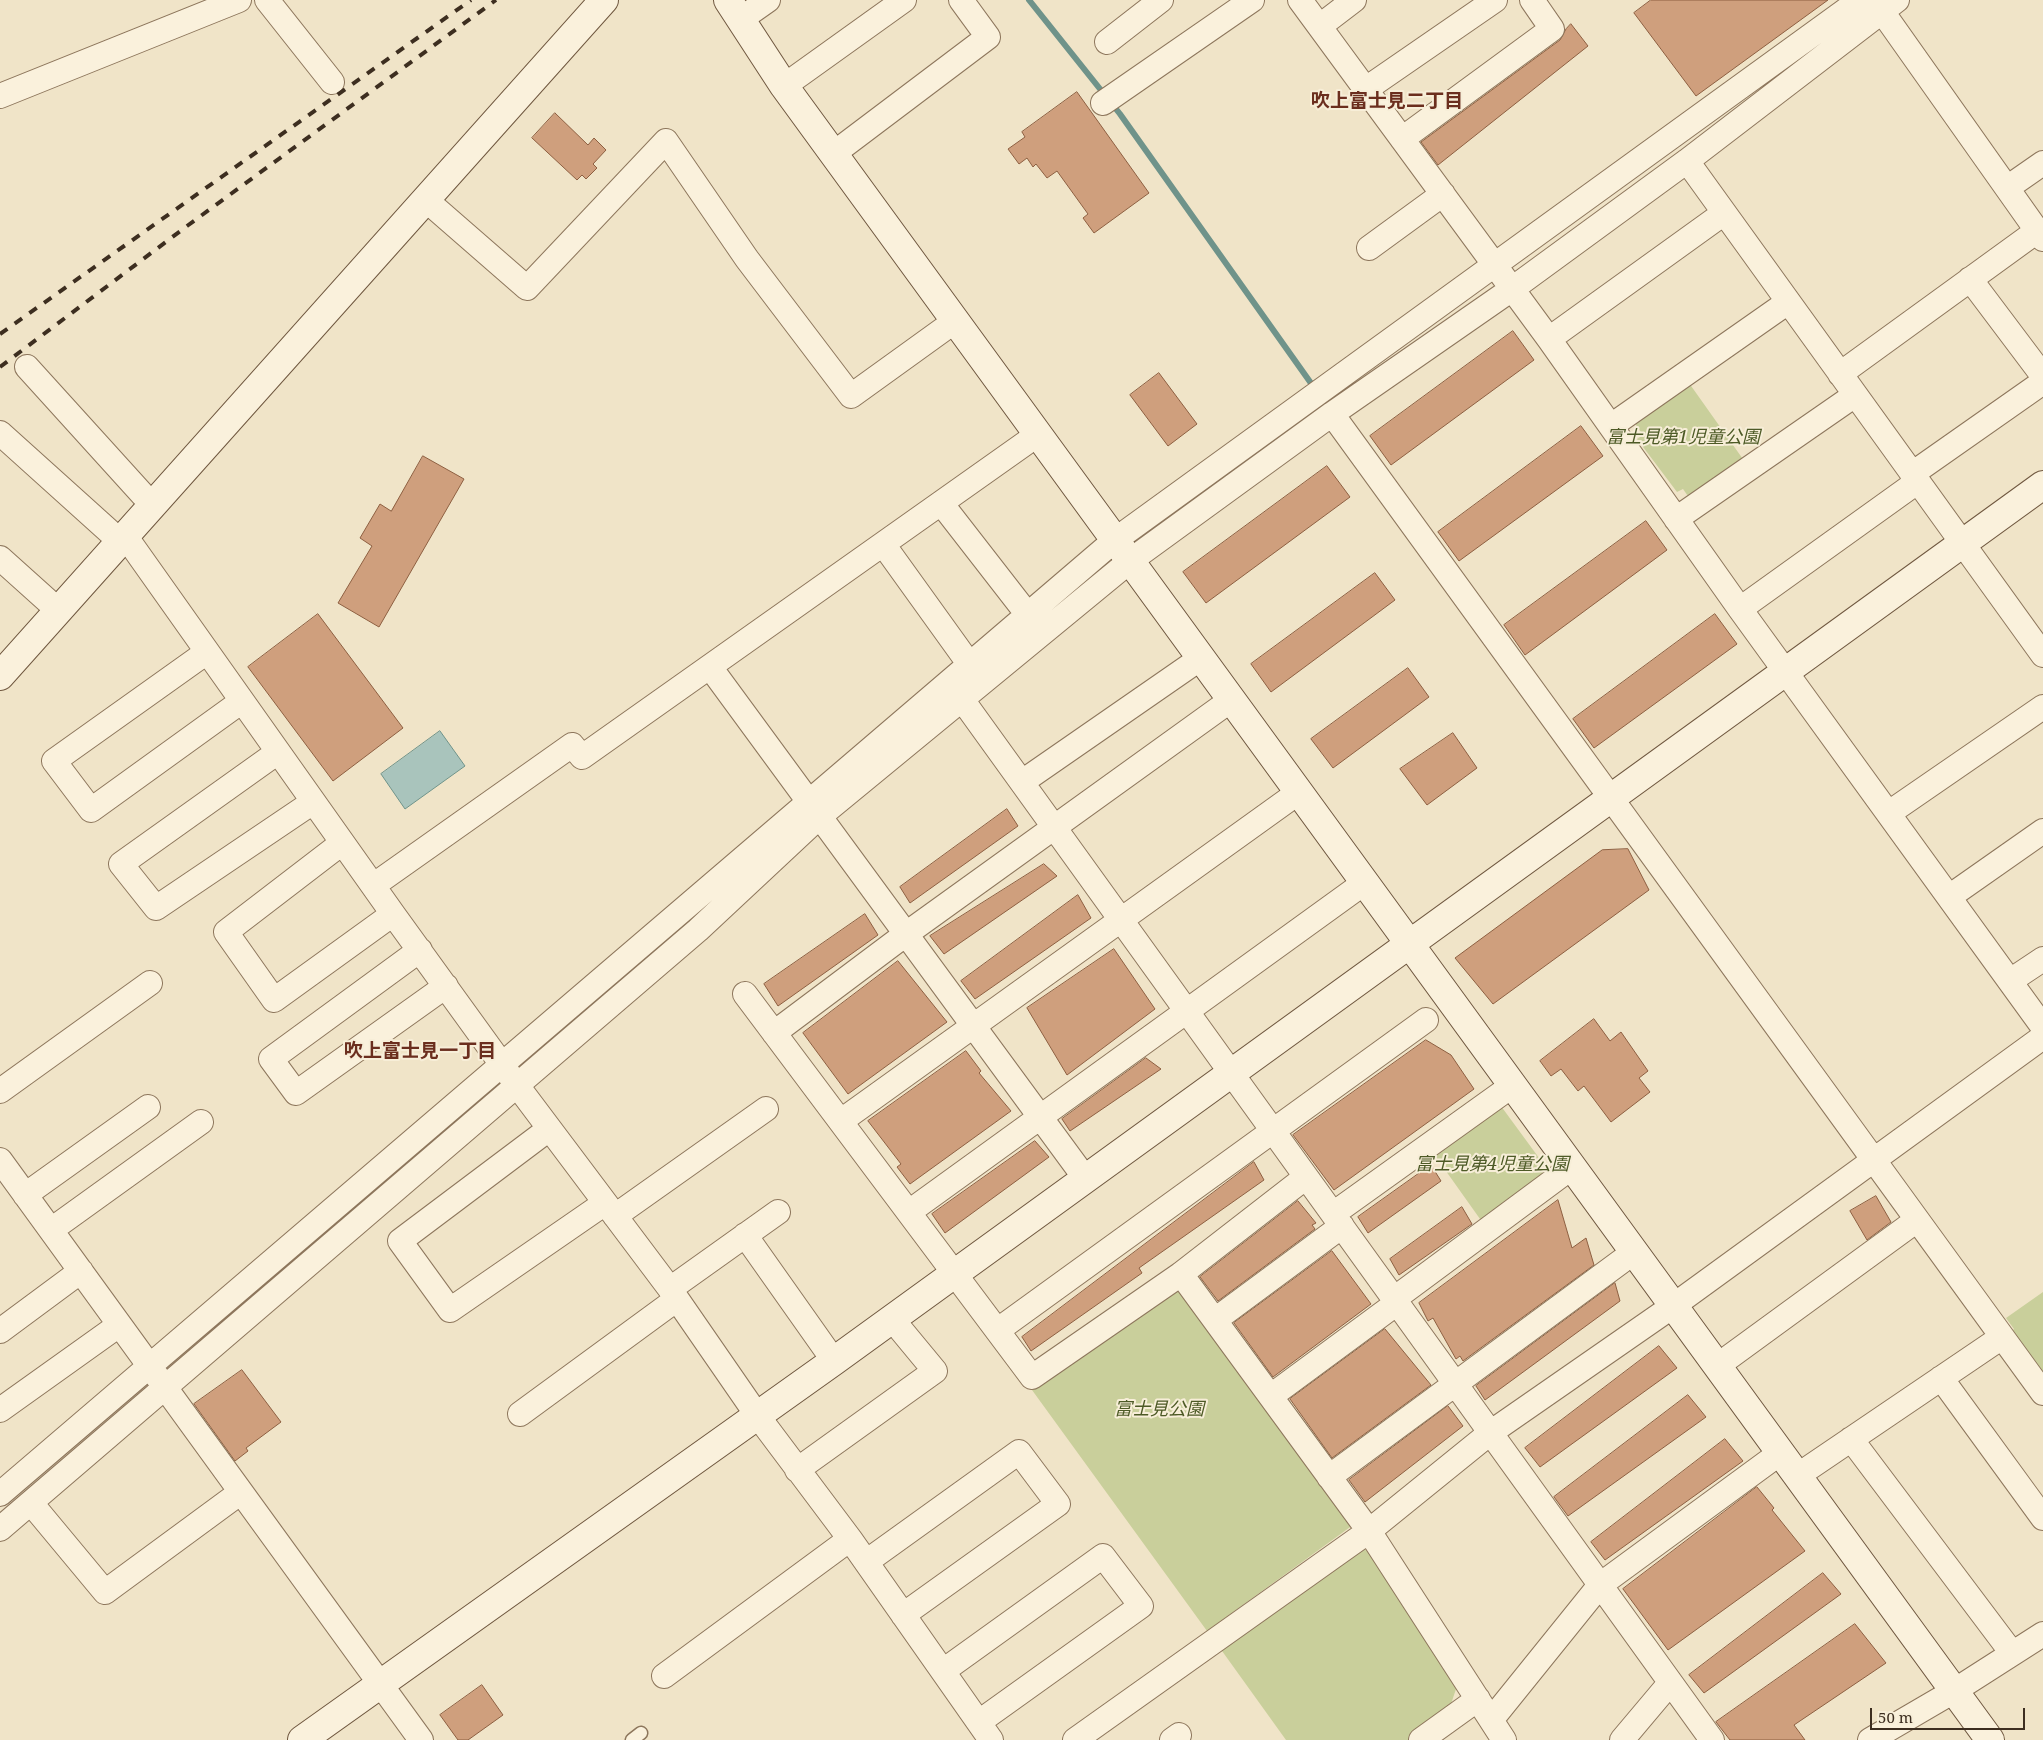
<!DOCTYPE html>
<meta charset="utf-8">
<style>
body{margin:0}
#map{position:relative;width:2043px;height:1740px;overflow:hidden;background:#f0e4c8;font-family:"Noto Serif",serif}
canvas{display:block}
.scale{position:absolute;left:1870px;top:1708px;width:155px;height:22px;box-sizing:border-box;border:2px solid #3d2e20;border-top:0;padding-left:6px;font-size:15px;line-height:18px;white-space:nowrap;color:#3d2e20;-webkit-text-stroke:4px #f7eed8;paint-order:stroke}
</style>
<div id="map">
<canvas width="2043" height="1740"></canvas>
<div class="scale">50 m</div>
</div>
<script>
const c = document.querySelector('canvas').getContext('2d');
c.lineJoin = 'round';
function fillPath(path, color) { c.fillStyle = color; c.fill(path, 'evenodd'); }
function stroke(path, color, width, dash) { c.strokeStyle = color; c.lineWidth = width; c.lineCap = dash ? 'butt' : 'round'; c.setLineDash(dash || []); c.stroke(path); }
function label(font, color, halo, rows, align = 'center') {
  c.font = font + ' "Noto Serif","Noto Sans JP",serif'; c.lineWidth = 4; c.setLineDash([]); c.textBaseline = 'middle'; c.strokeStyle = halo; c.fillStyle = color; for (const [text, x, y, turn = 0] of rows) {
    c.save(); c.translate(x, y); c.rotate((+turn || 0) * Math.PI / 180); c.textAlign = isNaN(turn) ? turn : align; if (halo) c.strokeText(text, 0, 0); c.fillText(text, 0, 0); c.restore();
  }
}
fillPath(new Path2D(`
 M1689,383l56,79 -55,37 -7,-10 -6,3 -40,-53 6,-4 -9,-13z
 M1498,1102l55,75 -68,49 -54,-76z
 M1176,1290l7,1 170,234 -146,106 -175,-241 130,-95z
 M2043,1292v84l-32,-44 3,-3 -8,-11z
 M1353,1546l18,6 86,134 -8,24 -41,30h-122l-69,-96z`), '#c9cf9b');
const water = new Path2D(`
 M440,731l25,35 -60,43 -24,-35z`);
fillPath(water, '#a9c4bc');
stroke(water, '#6f938a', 1);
stroke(new Path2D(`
 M1029,0l91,114 210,296
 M1147,534l113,-85
 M1045,616l59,-50
 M519,1067l70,-62
 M267,1284l234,-202`), '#6f938a', 6);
const building = new Path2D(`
 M1651,0h177l-132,96 -62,-83z
 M1571,24l17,22 -150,119 -17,-23 139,-102 6,-11z
 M1077,92l72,101 -55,40 -11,-15 5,-4 -31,-43 -10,7 -11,-14 -3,3 -6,-9 -8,6 -11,-15 17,-12 -3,-5z
 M555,113l33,32 6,-7 12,12 -13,14 4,4 -11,11 -4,-4 -5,5 -45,-42z
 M1513,331l21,29 -143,105 -21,-29z
 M1159,373l38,51 -29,22 -38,-51z
 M1581,426l22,30 -144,105 -21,-29z
 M423,456l41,23 -85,148 -41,-24 34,-57 -12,-8 20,-34 11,7z
 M1327,466l23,31 -144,106 -23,-31z
 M1646,521l21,29 -142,105 -21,-30z
 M1375,573l20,27 -124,92 -20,-28z
 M318,614l85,114 -70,53 -85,-114z
 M1715,614l22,30 -143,104 -21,-29z
 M1408,668l21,29 -96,71 -22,-29z
 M1453,733l24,35 -50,37 -27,-36z
 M1007,809l11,17 -108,77 -10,-16z
 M1628,849l21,41 -156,114 -38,-46 147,-108z
 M1044,864l13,12 -113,78 -14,-18z
 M1078,895l13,23 -116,81 -14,-18z
 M865,914l13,21 -100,71 -14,-22z
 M1114,949l41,60 -88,66 -40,-67z
 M898,961l49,61 -99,72 -45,-61z
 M1594,1019l16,22 11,-9 27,39 -9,7 11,14 -39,30 -27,-36 -6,5 -17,-22 -10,7 -11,-15z
 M1426,1040l25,15 23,34 -140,101 -41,-55z
 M966,1051l15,20 -2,2 32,38 -101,73 -13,-17 4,-3 -33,-43z
 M1146,1058l15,11 -91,62 -8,-12z
 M1035,1141l14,16 -104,76 -13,-19z
 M1254,1162l10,18 -125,88 3,5 -111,78 -9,-14z
 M1431,1165l10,16 -73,52 -10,-16z
 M1876,1196l15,26 -24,18 -17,-29z
 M1558,1200l14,48 14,-10 8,27 -131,96 -3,-5 -4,3 -23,-41 -5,3 -9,-18z
 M1298,1201l18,22 -4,2 3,4 -97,72 -18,-24z
 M1462,1207l10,17 -73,51 -9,-16z
 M1332,1251l39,53 -98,73 -39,-54z
 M1615,1283l5,18 -135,99 -9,-14z
 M1385,1329l46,56 -99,73 -42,-59z
 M1659,1346l18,22 -137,99 -15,-19z
 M242,1370l39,52 -35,26 2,3 -13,10 -41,-57z
 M1688,1395l18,22 -138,99 -14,-19z
 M1448,1406l15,20 -98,76 -16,-22z
 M1725,1439l18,22 -138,99 -14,-18z
 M1757,1487l17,21 -2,2 33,41 -137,99 -45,-61z
 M1823,1573l18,21 -137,99 -15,-18z
 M1855,1624l31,39 -92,62 11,15h-75l-14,-18z
 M482,1685l21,30 -35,25h-10l-18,-25z`);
fillPath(building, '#cf9f7d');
stroke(building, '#8d5f41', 1);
const lane = new Path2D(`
 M632,1740l9,-7`);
const street = new Path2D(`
 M267,0l65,82
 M1300,0l249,339 191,270 303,418
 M1874,0l169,239
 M741,19l27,-19
 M1320,26l34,-26
 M1107,42l54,-42
 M784,86l120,-86
 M1366,89l129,-89
 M0,96l239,-96
 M1103,103l149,-103
 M1402,139l150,-110 -20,-29
 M833,154l155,-117 -27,-37
 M1687,161l356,494
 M2007,188l36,-25
 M426,200l101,88 139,-147 81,118 104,137 104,-75
 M1369,248l74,-54
 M1970,279l73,97
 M1549,339l175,-126
 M27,367l126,139
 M1840,374l197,-143
 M1332,414l711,979
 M1611,426l177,-124
 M0,433l121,109
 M1912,474l131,-92
 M941,503l87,112
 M1676,519l179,-124
 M126,537l267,377 123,170 154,205 87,126 93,124 141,201
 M883,544l87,121
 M0,558l59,53
 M1740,609l177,-127
 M207,652l-153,109 37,49 151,-109
 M710,667l375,511
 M961,698l751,1042
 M278,752l-157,112 35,44 157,-106
 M1022,782l179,-124
 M1889,813l154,-106
 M342,843l-116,89 48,68 119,-86
 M374,885l198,-140 10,12 455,-322
 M1949,897l94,-66
 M420,950l-149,109 25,34 150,-107
 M2010,981l33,-22
 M745,994l287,383 149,-103 125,-97
 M774,1033l132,-99 325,-234
 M0,1091l150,-108
 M841,1121l458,-329
 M549,1129l-149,112 50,69 155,-107
 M0,1160l421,580
 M25,1195l123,-88
 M909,1212l455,-329
 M1333,1214l180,-129
 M615,1216l151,-107
 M51,1230l150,-108
 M745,1235l89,126
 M1181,1274l188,257 135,209
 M670,1289l108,-77
 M1394,1299l178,-132
 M1215,1320l127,-94
 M998,1330l428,-310
 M0,1331l81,-60
 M1717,1366l200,-146
 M1941,1378l102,140
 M1271,1396l126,-93
 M0,1410l119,-85
 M520,1414l157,-115
 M1851,1439l161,214
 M797,1470l138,-99 -43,-52
 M1797,1476l205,-139
 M1329,1477l305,-225
 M0,1494l1115,-954 745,-540
 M31,1503l74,89 136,-100
 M0,1529l698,-599 122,-114 310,-255 202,-147 180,-125 175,-128 210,-161
 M866,1562l153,-110 39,52 -155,111
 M943,1671l160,-115 38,50 -162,116
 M664,1676l186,-137
 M1492,1719l108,-134 180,-132
 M1075,1740l294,-209 121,-98 183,-127 370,-269
 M1172,1740l7,-5
 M1421,1740l57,-41
 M1622,1740l48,-57
 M1870,1740l84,-49 89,-57`);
const secondary = new Path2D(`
 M728,0l56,86 1206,1654
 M0,676l604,-676
 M302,1740l532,-379 1209,-876`);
stroke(lane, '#8d765c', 15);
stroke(street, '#8d765c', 26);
stroke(secondary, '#6f573f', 30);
stroke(lane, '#faf1dc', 12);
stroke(street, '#faf1dc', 24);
stroke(secondary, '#faf1dc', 28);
stroke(new Path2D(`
 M0,334l471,-334
 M0,367l187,-141 309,-226`), '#3d2e20', 4, [9, 9]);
label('italic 18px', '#4d5a26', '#f7eed8', [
 ["富士見第1児童公園",1683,438],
 ["富士見第4児童公園",1492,1165],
 ["富士見公園",1159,1410]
]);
label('bold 19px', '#6b2e1e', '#f7eed8', [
 ["吹上富士見二丁目",1387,102],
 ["吹上富士見一丁目",420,1052]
]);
</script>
